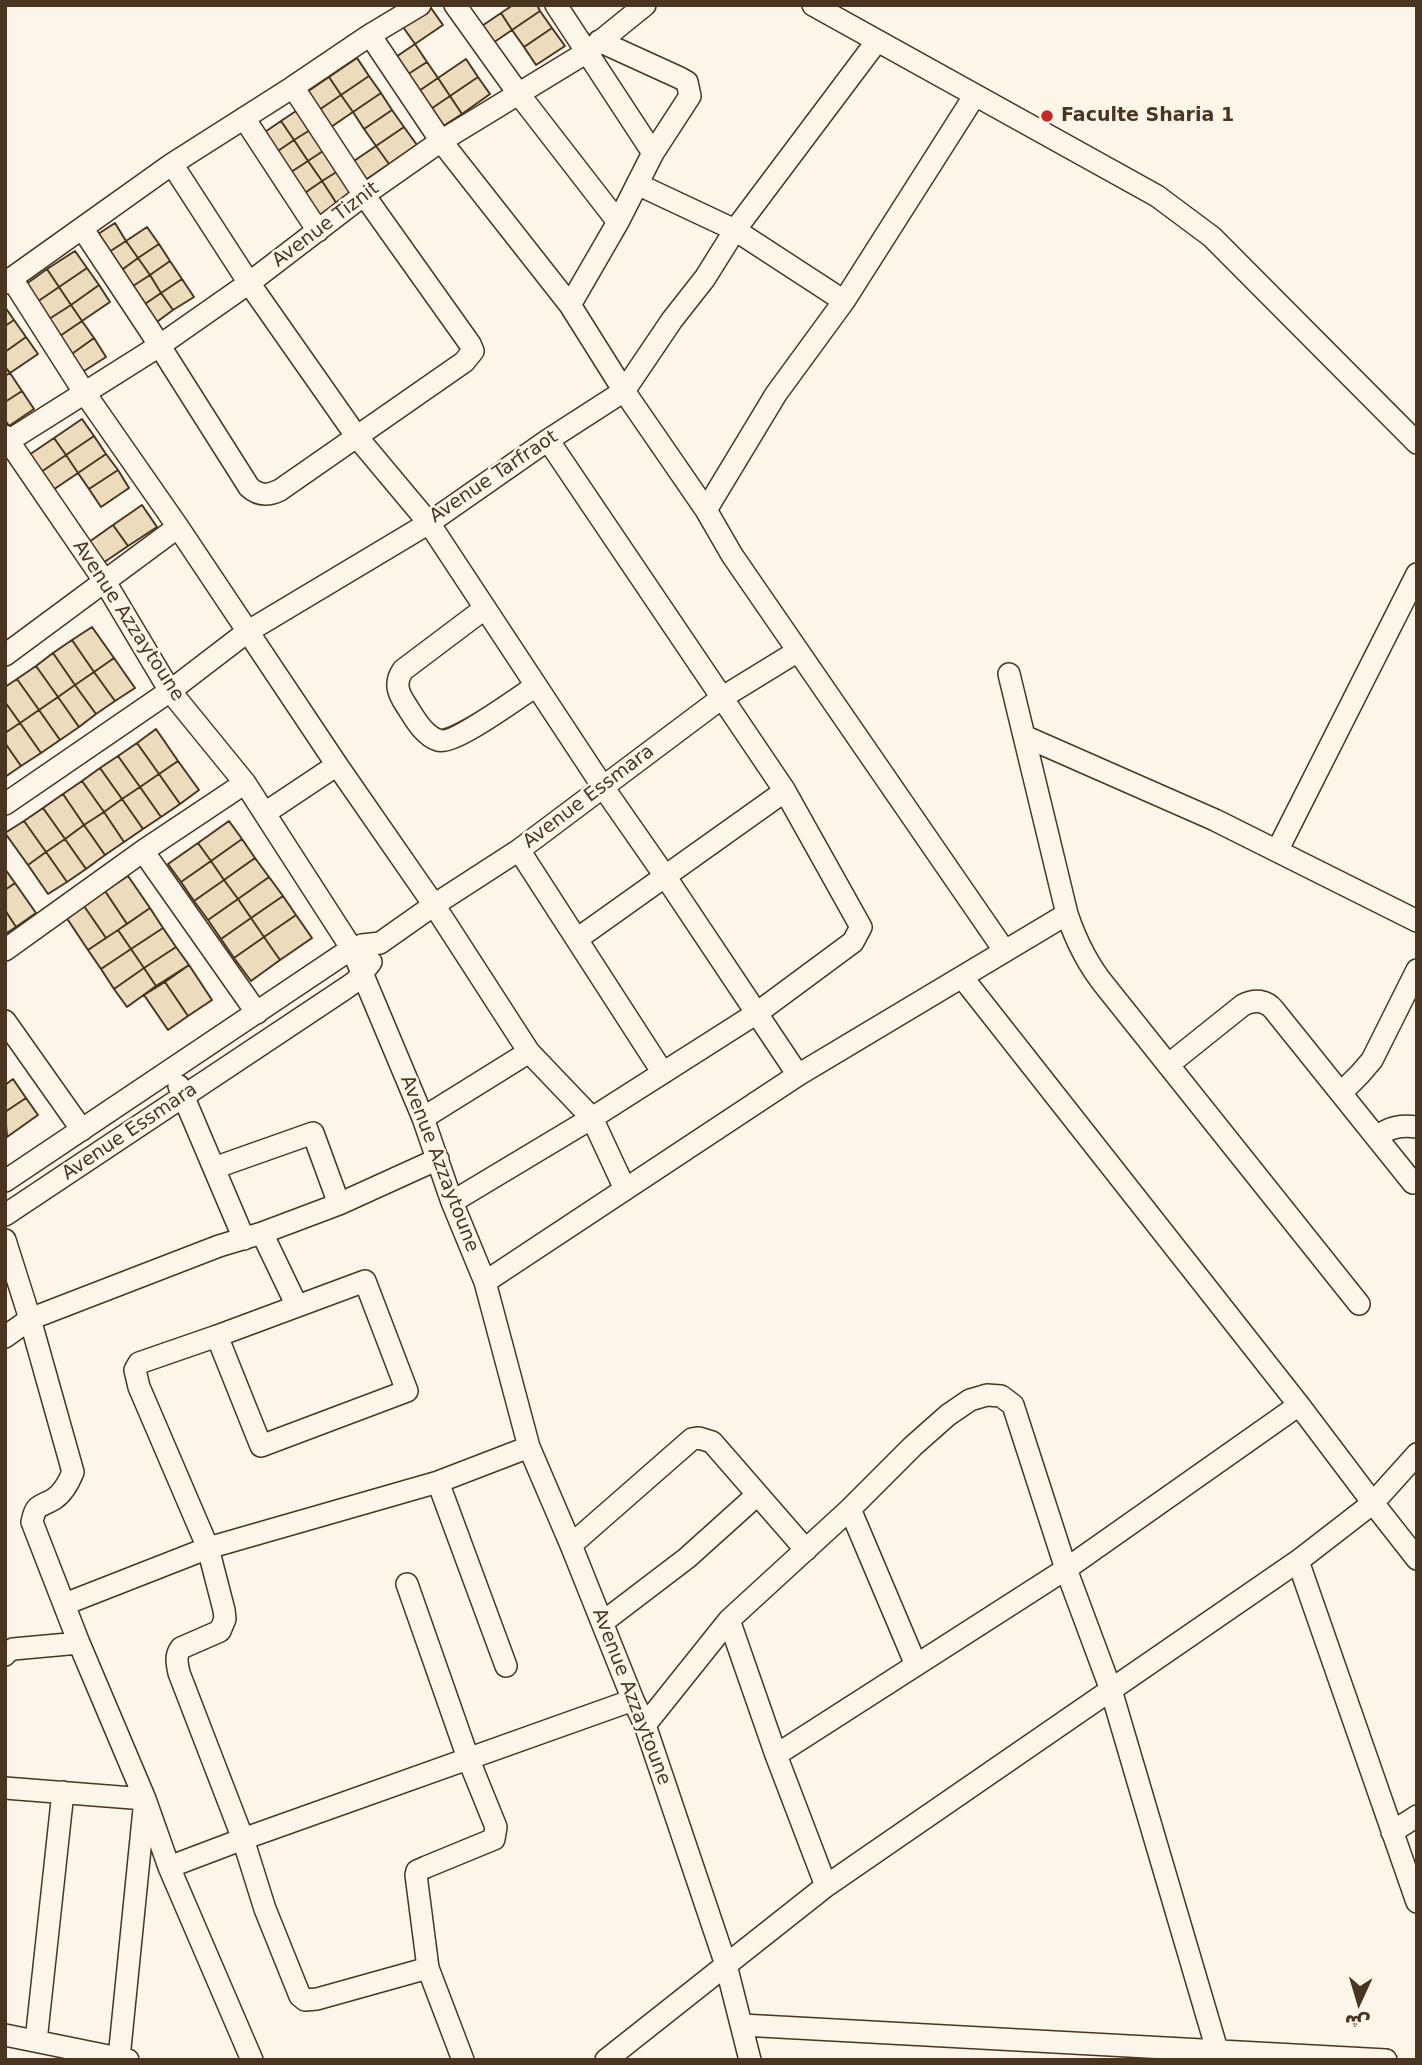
<!DOCTYPE html>
<meta charset="utf-8">
<style>
body{margin:0}
#map{position:relative;width:1422px;height:2065px;overflow:hidden;background:#fbf6e9;font-family:"DejaVu Sans",Vazirmatn,sans-serif}
canvas{display:block}
.frame{position:absolute;inset:0;border:7px solid #4a3520;pointer-events:none}
.north{position:absolute;left:1324px;top:1967px;width:70px;height:70px;-webkit-text-stroke:5px #fbf6e9;paint-order:stroke;rotate:184deg;font-size:19px;font-weight:700;line-height:28px;text-align:center;color:#4a3520}
.north::after{content:'';display:block;margin:auto;width:24px;height:32px;background:#4a3520;clip-path:polygon(50% 0,100% 100%,50% 72%,0 100%)}
</style>
<div id="map">
<canvas width="1422" height="2065"></canvas>
<div class="frame"></div>
<div class="north">ش</div>
</div>
<script>
const c = document.querySelector('canvas').getContext('2d');
c.lineJoin = 'round';
function fillPath(path, color) { c.fillStyle = color; c.fill(path, 'evenodd'); }
function stroke(path, color, width, dash) { c.strokeStyle = color; c.lineWidth = width; c.lineCap = dash ? 'butt' : 'round'; c.setLineDash(dash || []); c.stroke(path); }
function label(font, color, halo, rows, align = 'center') {
  c.font = font + ' "DejaVu Sans",sans-serif'; c.lineWidth = 5; c.setLineDash([]); c.textBaseline = 'middle'; c.strokeStyle = halo; c.fillStyle = color; for (const [text, x, y, turn = 0] of rows) {
    c.save(); c.translate(x, y); c.rotate((+turn || 0) * Math.PI / 180); c.textAlign = isNaN(turn) ? turn : align; if (halo) c.strokeText(text, 0, 0); c.fillText(text, 0, 0); c.restore();
  }
}
const building = new Path2D(`
 M513,5h24l3,6 -28,19 -11,-17z
 M431,8l12,17 -28,19 -12,-17z
 M540,11l12,17 -28,19 -12,-17z
 M501,13l11,17 -25,17 -11,-17z
 M552,28l13,18 -29,19 -12,-18z
 M415,44l12,18 -25,16 -12,-17z
 M357,58l12,18 -28,19 -12,-18z
 M466,59l12,18 -28,19 -12,-18z
 M427,62l11,16 -25,17 -11,-17z
 M369,76l12,17 -28,19 -12,-17z
 M329,77l12,18 -25,17 -12,-18z
 M478,77l12,17 -28,20 -12,-18z
 M438,78l12,18 -25,17 -12,-18z
 M381,93l11,17 -28,19 -11,-17z
 M341,95l12,17 -25,17 -12,-17z
 M450,96l12,18 -25,16 -12,-17z
 M302,107l13,20 -21,13 -13,-19z
 M392,110l12,17 -28,19 -12,-17z
 M281,121l13,19 -19,13 -13,-19z
 M315,127l14,20 -21,14 -14,-21z
 M404,127l13,18 -28,19 -13,-18z
 M294,140l14,21 -20,13 -13,-21z
 M376,146l13,18 -25,17 -13,-18z
 M329,147l14,21 -21,13 -14,-20z
 M308,161l14,20 -20,14 -14,-21z
 M343,168l14,22 -20,14 -15,-23z
 M322,181l15,23 -20,13 -15,-22z
 M115,223l11,18 -20,13 -11,-18z
 M147,227l12,17 -21,14 -12,-17z
 M126,241l12,17 -19,14 -13,-18z
 M159,244l11,17 -20,14 -12,-17z
 M75,251l12,17 -28,19 -12,-18z
 M138,258l12,17 -20,13 -11,-16z
 M170,261l12,18 -21,14 -11,-18z
 M87,268l12,17 -28,20 -12,-18z
 M47,269l12,18 -25,17 -12,-17z
 M150,275l11,18 -19,13 -12,-18z
 M182,279l12,18 -21,13 -12,-17z
 M99,285l11,17 -28,19 -11,-16z
 M59,287l12,18 -25,16 -12,-17z
 M161,293l12,17 -19,14 -12,-18z
 M71,305l11,16 -25,17 -11,-17z
 M5,307l9,13 -9,6z
 M14,320l12,17 -21,15v-26z
 M82,321l12,17 -25,18 -12,-18z
 M26,337l12,17 -28,19 -5,-6v-15z
 M94,338l12,19 -25,16 -12,-17z
 M10,373l12,18 -17,11v-26z
 M22,391l12,18 -25,17 -4,-6v-18z
 M82,419l12,17 -28,19 -12,-17z
 M94,436l12,18 -28,19 -12,-18z
 M54,438l12,17 -25,17 -12,-17z
 M106,454l12,16 -29,19 -11,-16z
 M66,455l12,18 -25,17 -12,-18z
 M118,470l11,18 -28,19 -12,-18z
 M142,505l15,22 -29,19 -15,-21z
 M113,525l15,21 -25,17 -14,-21z
 M92,627l22,31 -20,14 -22,-32z
 M72,640l22,32 -19,13 -22,-32z
 M53,653l22,32 -17,12 -22,-31z
 M114,658l21,30 -20,13 -21,-29z
 M36,666l22,31 -19,13 -22,-31z
 M94,672l21,29 -19,13 -21,-29z
 M17,679l22,31 -19,13 -15,-21v-15z
 M75,685l21,29 -17,13 -21,-30z
 M58,697l21,30 -19,13 -21,-30z
 M5,702l15,21 -15,10z
 M39,710l21,30 -19,13 -21,-30z
 M20,723l21,30 -20,13 -16,-23v-10z
 M156,729l22,32 -19,13 -22,-31z
 M5,743l16,23 -16,11z
 M137,743l22,31 -19,13 -22,-31z
 M118,756l22,31 -18,12 -22,-31z
 M178,761l21,29 -19,14 -21,-30z
 M100,768l22,31 -18,13 -22,-31z
 M159,774l21,30 -19,13 -21,-30z
 M82,781l22,31 -20,13 -21,-31z
 M140,787l21,30 -18,12 -21,-30z
 M63,794l21,31 -19,14 -22,-31z
 M122,799l21,30 -19,13 -20,-30z
 M43,808l22,31 -19,13 -22,-31z
 M104,812l20,30 -19,13 -21,-30z
 M24,821l22,31 -18,13 -23,-32z
 M229,821l13,18 -31,22 -13,-18z
 M84,825l21,30 -19,14 -21,-30z
 M65,839l21,30 -19,13 -21,-30z
 M242,839l13,19 -31,22 -13,-19z
 M198,843l13,18 -30,21 -13,-18z
 M46,852l21,30 -19,12 -20,-29z
 M255,858l14,19 -31,22 -14,-19z
 M211,861l13,19 -30,21 -13,-19z
 M5,869l10,14 -10,7z
 M128,876l22,32 -23,16 -22,-33z
 M269,877l14,19 -32,22 -13,-19z
 M224,880l14,19 -30,21 -14,-19z
 M15,883l21,30 -20,14 -11,-17v-20z
 M105,891l22,33 -21,14 -22,-32z
 M283,896l13,19 -32,22 -13,-19z
 M238,899l13,19 -30,21 -13,-19z
 M84,906l22,32 -18,12 -22,-33z
 M150,908l13,20 -32,21 -13,-19z
 M5,910l11,17 -11,7z
 M296,915l16,23 -32,22 -16,-23z
 M251,918l13,19 -30,21 -13,-19z
 M163,928l13,19 -32,21 -13,-19z
 M118,930l13,19 -30,20 -13,-19z
 M264,937l16,23 -29,21 -17,-23z
 M176,947l13,18 -33,21 -12,-18z
 M131,949l13,19 -30,21 -13,-20z
 M189,965l23,35 -24,16 -23,-34z
 M144,968l12,18 -29,21 -13,-18z
 M165,982l23,34 -20,14 -24,-35z
 M13,1079l13,19 -21,14v-27z
 M26,1098l12,17 -31,22 -2,-25z`);
fillPath(building, '#ecdcbc');
stroke(building, '#4a3520', 2);
const minor = new Path2D(`
 M455,5l63,88 100,129
 M556,5l97,148
 M813,5l344,191 55,41 205,206
 M370,35l71,106 129,164 54,86 82,119 26,45 272,395
 M244,118l74,113
 M172,164l77,119 108,154 72,86 174,264 62,89 133,199
 M637,184l98,46 109,71
 M82,228l67,101 100,158c10,9 19,9 31,3l184,-128 9,-11 -3,-7 -106,-149 -71,-108
 M12,279l72,113 94,135 159,238 97,140 95,147 63,66 33,71
 M5,283l167,-119 121,-77 77,-52 50,-30
 M570,305l48,-83 35,-69 37,-57 -3,-14 -7,-4 -81,-37
 M5,436l100,146 65,109 75,92 107,166 71,169 29,84 33,80 44,165 42,98 62,155 12,25 81,240 24,95
 M5,443l154,-97 90,-63 115,-88 77,-54 146,-89 58,-47
 M706,510l70,-116 68,-93 131,-206
 M484,609l-81,61c-9,13 -5,23 3,35 8,12 17,30 32,35 15,6 82,-44 98,-54
 M5,655l173,-128
 M1009,674l58,240c9,27 20,50 39,73l253,317
 M1024,736l191,84 202,101
 M5,804l165,-113 77,-59 182,-109 119,-83 76,-49 48,-71 33,-42 30,-48 142,-189
 M265,813l72,-48
 M519,850l144,223
 M143,851l114,162
 M1277,851l140,-277
 M577,939l208,-148
 M5,950l138,-99 102,-68
 M5,1021l77,109
 M1168,1065l75,-60c12,-6 23,-5 31,5l139,173
 M179,1086l65,153
 M1341,1093l19,-19 12,-14 45,-90
 M423,1118l106,-66
 M1377,1137c12,-10 24,-12 40,-10
 M214,1168l99,-35 26,71
 M5,1181l340,-228 17,-8 18,-2 54,-38 85,-55 204,-153 75,-46
 M452,1202l140,-84 165,-105 96,-71 8,-15 -76,-136 -237,-351
 M5,1215l341,-227 10,-7 15,-19
 M262,1233l35,73
 M5,1240l25,79 43,153c-4,10 -10,21 -19,27 -15,9 -18,4 -22,23l47,121 66,156 24,68 83,193
 M485,1282l313,-207 269,-161
 M217,1336l44,110 146,-55 -42,-110 -148,55 -78,27 -4,7 4,17 69,161 16,62 1,9 -5,12 -39,17c-6,8 -4,15 -2,25l64,166 22,70 35,87 5,4 12,-1 111,-31
 M5,1337l25,-18 189,-73 43,-13 77,-29 99,-45
 M1417,1454l-44,49 44,56
 M438,1482l68,184
 M850,1509l66,156
 M571,1545l121,-106 7,-1 13,4 94,108
 M1298,1561l119,341
 M407,1584l61,174 28,69 -2,12 -68,28 -9,4 -1,4 12,93 35,92
 M65,1604l143,-56 230,-66 91,-35
 M729,1620l47,135 50,131
 M603,1622l84,-64 70,-63
 M5,1655l1,-2 7,-4 66,-6
 M645,1725l84,-105 121,-111 63,-63 35,-31 22,-15 17,-5 14,1 12,9 53,164 45,121 109,370
 M776,1755l290,-186 233,-164
 M5,1788l140,11 -26,259
 M1392,1832l25,-16
 M169,1867l74,-28 390,-139
 M742,2025l644,35
 M5,2035l123,25
 M36,2041l27,-249
 M606,2060l220,-174 472,-325 75,-58 -74,-98 -337,-428`);
stroke(minor, '#4a3520', 24);
stroke(minor, '#fbf6e9', 21);
for (const [x, y, r, color] of [
 [1047,116,7,"#c62828"]
]) { const dot = new Path2D(); dot.arc(x, y, r, 0, 2 * Math.PI); c.fillStyle = color; c.fill(dot); stroke(dot, '#fbf6e9', 2.5); }
label('bold 19px', '#4a3520', '#fbf6e9', [
 ["Faculte Sharia 1",1061,116]
], 'left');
label('19px', '#4a3520', '#fbf6e9', [
 ["Avenue Tiznit",326,225,-37],
 ["Avenue Tarfraot",494,477,-34],
 ["Avenue Azzaytoune",128,621,57],
 ["Avenue Essmara",589,797,-37],
 ["Avenue Essmara",130,1132,-34],
 ["Avenue Azzaytoune",439,1164,69],
 ["Avenue Azzaytoune",631,1697,69]
]);
</script>
